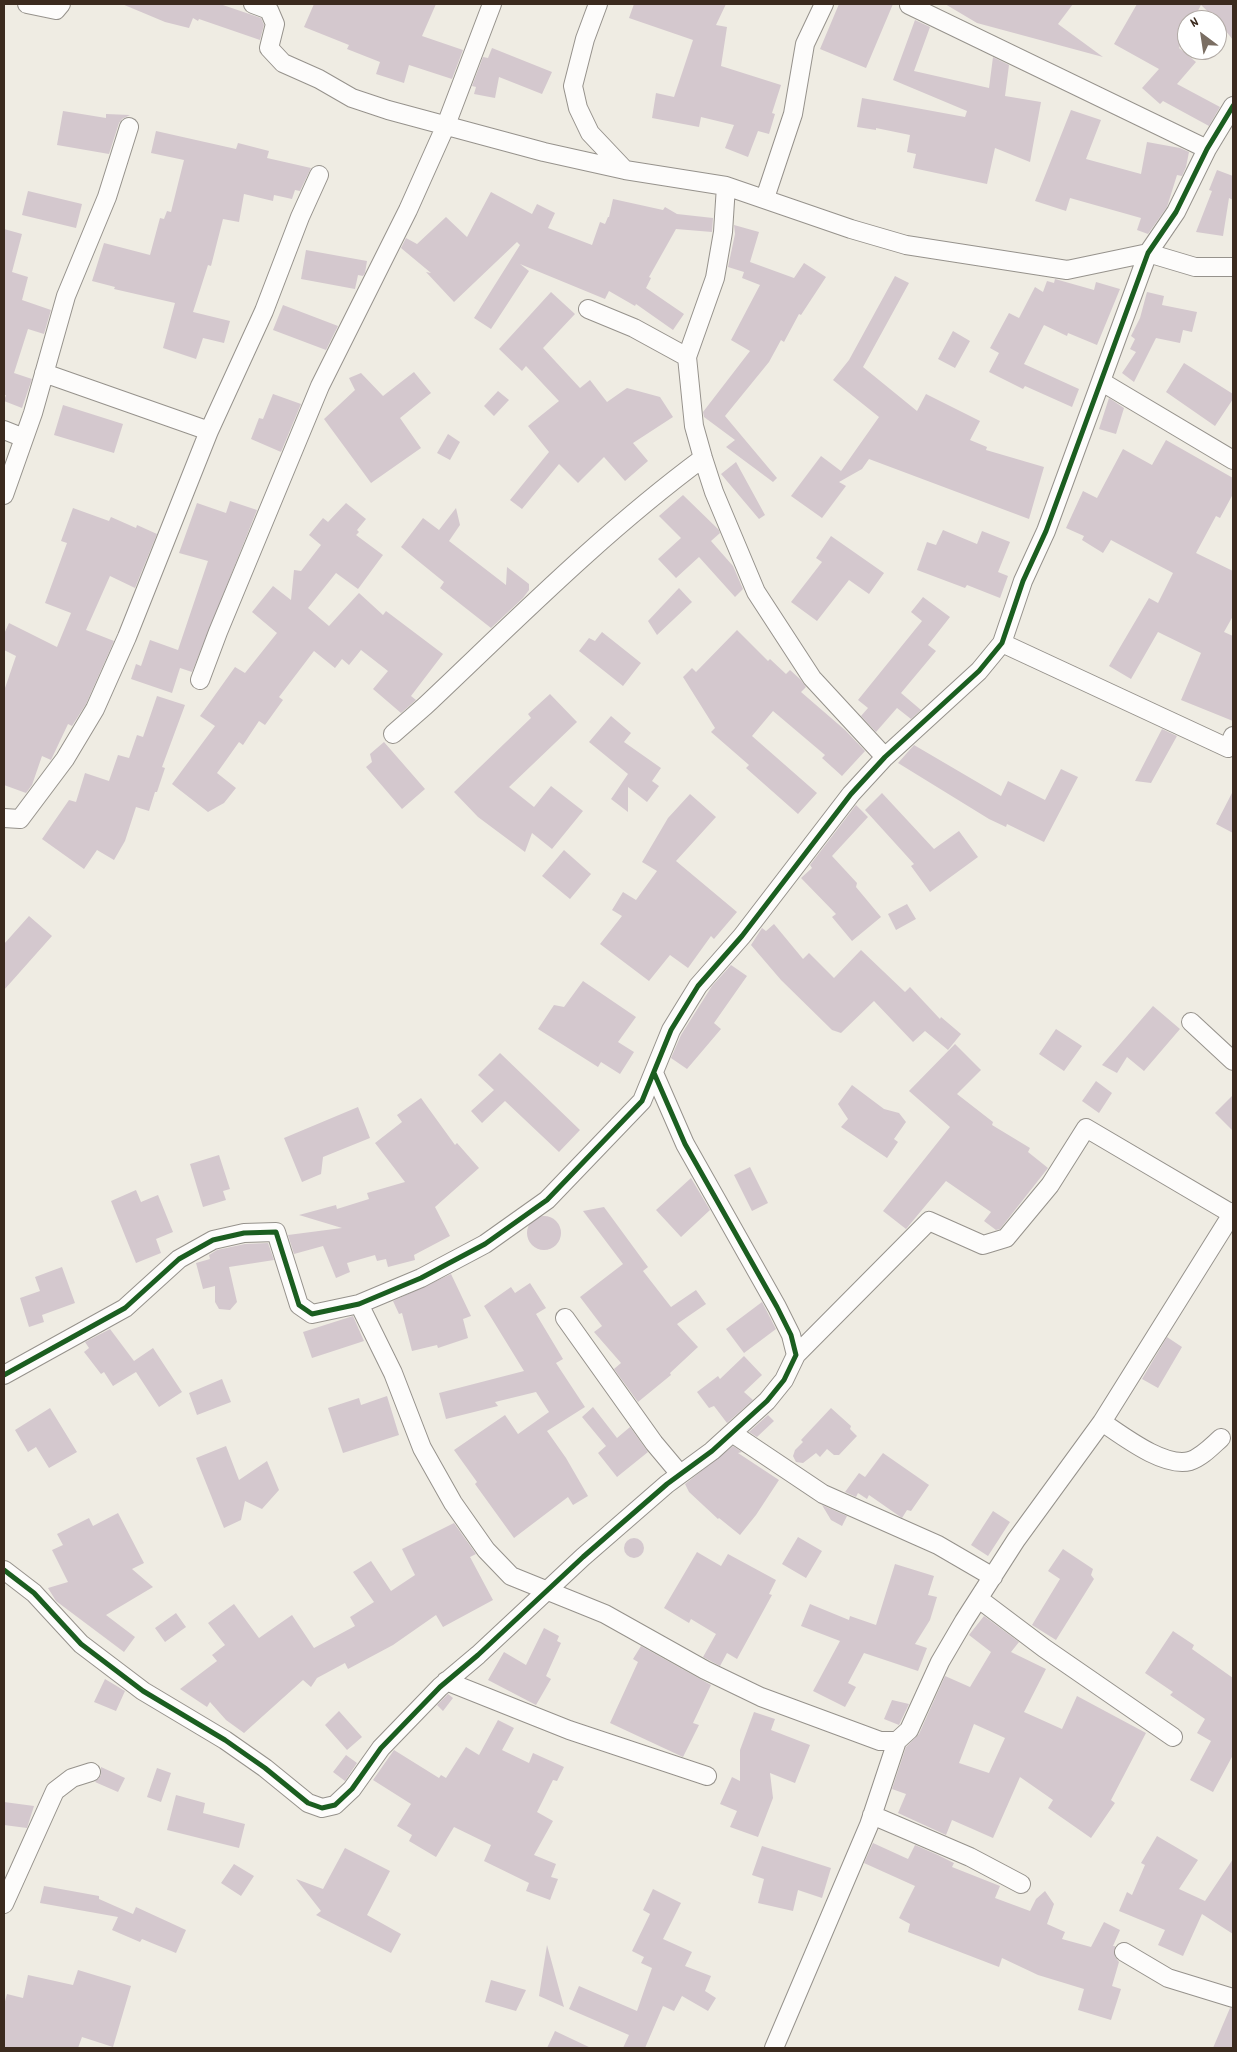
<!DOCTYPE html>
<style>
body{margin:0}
#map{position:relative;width:1237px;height:2052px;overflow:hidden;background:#efece3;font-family:Dekko,sans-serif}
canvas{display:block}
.frame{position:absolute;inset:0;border:5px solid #3b2a1e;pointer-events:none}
.north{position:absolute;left:1177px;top:10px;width:50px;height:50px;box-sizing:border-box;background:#fff;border:1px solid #b1aaa5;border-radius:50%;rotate:329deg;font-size:14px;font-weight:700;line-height:20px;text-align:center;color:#3b2a1e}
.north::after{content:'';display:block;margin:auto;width:18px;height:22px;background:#7a6e63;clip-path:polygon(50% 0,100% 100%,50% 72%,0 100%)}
</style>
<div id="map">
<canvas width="1237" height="2052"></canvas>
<div class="frame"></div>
<div class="north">N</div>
</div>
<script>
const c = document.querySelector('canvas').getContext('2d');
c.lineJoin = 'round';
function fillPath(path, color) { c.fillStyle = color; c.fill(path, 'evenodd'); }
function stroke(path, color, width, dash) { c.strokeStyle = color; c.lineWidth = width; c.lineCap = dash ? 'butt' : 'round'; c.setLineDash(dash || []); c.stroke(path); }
fillPath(new Path2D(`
 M122,4h98l41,14 3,7 -4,15 -61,-21 -1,2 -5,-3 -4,10 -24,-6z
 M314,4h122l-14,32 41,14 -11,29 -43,-14 -5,18 -28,-9 4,-12 -33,-13 2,-4 -45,-18z
 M634,4h92l-10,21 11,2 -6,39 60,19 -9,28 3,1 -6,20 -11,-3 -10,26 -23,-9 9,-23 -33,-8 -2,10 -47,-9 4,-25 18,4 19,-57 -64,-22z
 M839,4h54l-27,64 -46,-19z
 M945,4h128l-15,20 45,33 -126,-34z
 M1137,4h96v36l-16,-20 -16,-15 -8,15h-6v12l-8,16 17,14 -19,22 43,23 -11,19 -46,-25 -3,3 -18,-16 17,-19 -45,-25z
 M915,20l15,7 -16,44 75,17 4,-31 16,8 -4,31 36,6 -11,60 -35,-14 -8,36 -74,-16 3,-14 -9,-2 3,-17 -34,-7v2l-19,-3 5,-29 103,19 2,-6 -74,-31z
 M492,48l60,24 -10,22 -43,-17 -4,21 -21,-4 2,-7 -4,-1 11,-29 5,1z
 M1071,110l30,10 -15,39 55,15 6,-32 33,6 9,4 -3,15 -4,9 -5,-1 -10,32 -19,27 -11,-4 4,-12 -71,-20 -4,13 -31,-10z
 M63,111l43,7v-4l24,1 -8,4 -3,4 -10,31 -52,-9z
 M156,131l80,18 2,-6 31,8 -2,7 44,10 -11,23 -5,-1 -3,9 -18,-4 -1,6 -29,-7 -5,28 -16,-3 -12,47 -3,-1 -15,47 37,9 -6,22 -21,-5 -7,21 -33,-11 12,-45 -61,-14 1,-2 -23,-6 12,-38 46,12 10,-37 4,1 3,-8 4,1 13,-52 -33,-7z
 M1217,170l16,6v24l-4,-2 -6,38 -27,-4 16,-41 -3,-1z
 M28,191l54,13 -6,24 -54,-13z
 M491,192l41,22 5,-10 18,9 -7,15 44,17 8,-23 5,2 3,-7h1l4,-18 50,11 2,-3 12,7 36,4 -1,14 -36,-3 -27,48 2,1 -5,10 38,26 -11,16 -37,-26 -1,2 -26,-15 -4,8 -85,-35 9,7 -38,58 -17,-11 46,-73 -3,-3 -63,60 -28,-30 5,1 -30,-25 5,-10 11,6 29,-27 21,20z
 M734,225l25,7 -9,30 44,16 10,-15 22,14 -25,38 -2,-1 -15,28 -3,-2 -12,22 -44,54 52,62 -4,4 -47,-35 9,-7 -31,-23 -1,-5 47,-61 -19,-11 29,-55 -18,-7 2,-6 -16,-5 7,-33z
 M4,229l18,5 -10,38 16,5 -6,23 29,10 -7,24 -16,-5 -14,44 18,6 -10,29 -18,-7 2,-6h-2z
 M306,250l61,11 -2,12 -2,3 -5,-1 -3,14 -54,-10z
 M895,276l14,7 -46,84 54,44 9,-17 54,27 -10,19 17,7 -1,3 58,17 -15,52 -160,-60 -7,10 -23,13 7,4 -24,32 -31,-22 30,-40 20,15 38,-54 -46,-37 16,-20z
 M1055,279l39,11 2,-8 24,7 -23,56 -29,-12 -1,3 -23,-11 -20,39 55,25 -7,18 -47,-21 -2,3 -34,-17 10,-19 -9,-5 19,-35 10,5 16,-31 8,5 4,-11 7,2z
 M551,292l24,22 -32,34 37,40 10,-8 17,22 20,-14 33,9 13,20 -40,26 15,18 -23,20 -21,-24 -26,26 -19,-19 -37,45 -12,-9 39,-48 -21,-26 31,-25 -33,-35 -4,5 -23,-22z
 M1147,292l17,4 -2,9 35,7 -5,20 -9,-2 -3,13 -24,-5 -22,44 -12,-9 14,-21 -6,-3 5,-10 -4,-3 9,-18z
 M283,305l55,21 -12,24 -53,-20z
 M953,331l17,10 -15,27 -17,-9z
 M1184,363l49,31v5l-18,27 -49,-34z
 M414,372l17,21 -31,25 21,30 -50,35 -47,-64 31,-29 -6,-12 12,-5 22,23z
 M498,391l11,9 -15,16 -10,-10z
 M273,394l28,10 -20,48 -30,-13 8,-21 4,1z
 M1109,398l15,10 -8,26 -17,-5z
 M63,405l60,19 -9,29 -60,-18z
 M448,434l12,8 -10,18 -13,-7z
 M1166,440l67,38v16l-13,24 -4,-2 -20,37 37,18v45l-9,16 9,4v85l-52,-21 20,-47 -43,-21 -27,47 -22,-13 40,-68 9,5 15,-30 -62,-33 -8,13 -21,-13 2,-4 -18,-8 17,-37 14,7 26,-49 29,16z
 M736,462l29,53 -6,4 -38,-45z
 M683,495l36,35 1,3 -9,8 22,25 10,23 -8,8 -36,-40 -23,21 -18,-19 23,-21 -22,-22z
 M230,501l27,9 -65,162 -12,-4 -8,25 -41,-14 5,-15 5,2 9,-26 28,10 30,-89 -29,-8 18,-50 29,10z
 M346,503l20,16 -9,11 2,2 -3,3 27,20 -25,34 -22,-16 -28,35 21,18 30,-33 24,22 3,-4 57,43 -32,42 5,4 -15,13 -28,-24 15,-18 -27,-21 -12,15 -7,-6 -7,9 -21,-17 -35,46 4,3 -18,25 -6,-4 -16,24 -4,-3 -22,31 19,15 -12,15 -16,9 -36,-28 43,-58 -15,-10 35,-49 10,6 32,-40 -25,-21 21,-26 18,14 3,-30 7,1 20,-26 -12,-10 14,-17 5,4z
 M73,508l36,13 2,-4 25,11 1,-3 20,9 -22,54 -25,-12 -24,54 28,11 -28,63 -14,22 -4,-2 -17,36 -9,-4 -10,29 -6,8 -22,-8v-94l12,-35 -12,-6v-16l5,-11 48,24 14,-34 -26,-10 22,-60 -6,-2z
 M456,508l4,17 -11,16 57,44 1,-18 22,17v6l-6,8 -32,30 -51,-40 4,-6 -43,-35 22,-29 16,12z
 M943,530l34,14 5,-13 28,11 -12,30 10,4 -8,22 -33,-13 -2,3 -48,-18 10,-28 9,3z
 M831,536l53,37 -15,21 -20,-14 -32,41 -26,-19 31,-40 -6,-4z
 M679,588l13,14 -35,33 -9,-14z
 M923,597l27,20 -22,28 8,6 -35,42 20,17 -10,9 -14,-11 -21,24 -15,-16 7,-8 -10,-8 64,-79 -11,-9z
 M737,630l31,31 2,-2 16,15 4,-4 10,9 6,8 -5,5 44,38 20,21 -23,25 -20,-18 3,-3 -52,-44 -21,25 65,57 -19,21 -52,-46 3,-3 -38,-33 4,-4 -32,-51 9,-9 4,4z
 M602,632l39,31 -18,23 -44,-35 10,-13 6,3z
 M550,694l27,28 -68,65 25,20 17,-21 32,25 -31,38 -20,-16 -7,19 -47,-35 -24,-25 77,-74 -3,-4z
 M157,696l28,9 -23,62 3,1 -8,24h-2l-6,19 -13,-4 -11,34 -11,19 -17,-10 -13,19 -42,-30 27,-39 7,2 9,-29 24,8 9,-26 11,3 8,-23 6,2z
 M611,716l20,17 -7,9 37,26 -9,13 7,5 -12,16 -19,-15v25l-17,-13 17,-25 -39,-32z
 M1162,729l15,7 -26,47 -16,-2z
 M384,742l41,47 -23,20 -36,-42 6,-5 -2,-8z
 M914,745l87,51 7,-15 37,19 16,-31 17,8 -34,65 -37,-18 -1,3 -17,-8 -91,-56z
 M1233,791v42l-17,-9z
 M882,793l52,56 25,-18 19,26 -48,35 -19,-26 3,-2 -49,-54z
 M690,794l26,23 -40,44 61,51 -23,27 -3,-3 -23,32 -18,-13 -21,26 -49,-37 22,-28 -10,-6 11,-18 13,8 21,-29 -15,-9 26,-44z
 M856,805l12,12 -36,39 25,27 -1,4 25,30 -29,24 -20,-24 4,-3 -35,-36 11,-10 -2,-3z
 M564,850l27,24 -21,25 -28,-23z
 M907,904l9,15 -20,11 -8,-16z
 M29,916l23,20 -48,54v-46z
 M774,924l29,35 6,-6 25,25 27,-28 44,42 5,-5 30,32 1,-2 20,17 -13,16 -23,-19 -12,11 -39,-41 -33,32 -9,-3 -51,-50 -30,-35 11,-17 4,3z
 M731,965l16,11 -33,47 7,6 -34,40 -16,-11 10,-23 31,-49z
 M583,981l53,36 -18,25 16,10 -14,22 -19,-12 -3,5 -60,-38 16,-24 10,2z
 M1153,1006l27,23 -36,42 -17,-14 -10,16 -15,-8z
 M1056,1029l26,17 -18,25 -25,-17z
 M955,1044l26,26 -24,24 36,28 -1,3 38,23 -2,4 20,16 -48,61 -4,1 -12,-9 7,-9 -45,-31 -40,48 -23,-18 67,-84 -41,-36z
 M500,1053l80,77 -21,22 -54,-51 -23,22 -11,-12 23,-21 -16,-15z
 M1096,1081l16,12 -13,20 -17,-12z
 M852,1085l32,24 15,4 7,9 -12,17 4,3 -11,16 -46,-31 7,-8 -10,-15z
 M1233,1095v36l-18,-18z
 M421,1098l34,47 2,-2 22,25 -44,39 15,29 -36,19 1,5 -27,7 -2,-8 -9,2 -2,-6 -28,8 3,9 -14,6 -13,-32 -29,8 -6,-19 54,-7 -43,-13 37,-10 1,4 32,-10 -2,-6 38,-11 -30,-39 27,-21 -5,-7z
 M358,1107l12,31 -47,19 -2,17 -19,8 -18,-44z
 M219,1155l11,34 -7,2 3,9 -23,7 -13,-43z
 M750,1167l18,36 -16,8 -18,-36z
 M691,1178l19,32 -29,27 -25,-27z
 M136,1190l5,12 17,-7 15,37 -17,7 5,14 -25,10 -25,-62z
 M604,1207l44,60 -5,4 28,36 25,-17 10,14 -29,20 21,23 -28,26 1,2 -33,27 -24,-33 7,-6 -27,-31 8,-6 -22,-29 43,-33 -40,-53z
 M527 1233a17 17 0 1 1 34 0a17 17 0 1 1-34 0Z
 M268,1243l6,17 -45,7 8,35 -7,8 -11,-1 -4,-7v-16l-12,3 -7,-26 14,-4 -1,-4 8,-5 28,-6z
 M62,1267l13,36 -33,12 2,7 -15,5 -9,-29 20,-7 -5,-14z
 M451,1274l20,42 -8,3 5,19 -30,10 -1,-3 -25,6 -10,-38 -3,1 -6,-13z
 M530,1283l16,25 -10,6 27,45 -7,4 29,44 -38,24 19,27 22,38 -15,9 -5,-8 -54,41 -39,-54 2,-2 -23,-32 51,-35 13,19 31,-22 -13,-20 -41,10 3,4 -52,13 -7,-26 85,-22 -40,-65 27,-19 4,6z
 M762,1302l14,27 -32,24 -18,-24z
 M353,1316l11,25 -52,17 -9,-26z
 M110,1329l24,32 19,-13 29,44 -23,15 -23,-35 -23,14 -9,-14 -3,2 -17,-22 5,-4 -4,-6z
 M1167,1337l15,10 -24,41 -16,-9z
 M744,1356l18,19 -18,17 9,8 -26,23 -13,-17 -5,2 -12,-16 21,-16 2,3z
 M222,1379l9,23 -34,13 -8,-22z
 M387,1396l12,39 -56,18 -15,-45 31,-10 2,7z
 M593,1407l24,31 13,-11 18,25 -31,25 -19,-24 8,-7 -24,-29z
 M50,1408l27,44 -28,16 -13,-21 -8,5 -13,-22z
 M831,1408l20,18 -1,3 7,7 -18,19h-5l-7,-6 -7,8 -4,-4 -13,10 -7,-1 -3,-6 2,-6 8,-8 -2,-2z
 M768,1415l6,6 -17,16 -8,-5z
 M226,1446l13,34 28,-19 12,29 -17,19 -17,-8 -4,19 -17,8 -28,-70z
 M733,1446l9,6 -4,1 41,27 -23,35 -16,20 -21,-17 -1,1 -29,-27 -4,-8z
 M883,1453l46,32 -18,26 -4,-1 -5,8 -33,-23 -2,4 -9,-6 -2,4 -11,-5 14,-19 6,4z
 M822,1505l25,11 -5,10 -11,-6z
 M993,1511l17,11 -22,34 -17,-11z
 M118,1513l26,50 -12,6 21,18 -47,28 29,22 -11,15 -68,-51 -8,-13 20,-6 -16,-32 11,-5 -6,-11 32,-16 4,8z
 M454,1523l22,31 -6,3 23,43 -50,27 -7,-12 -43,30 -45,24 -3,-6 -28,15 -6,9 -8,-7 -59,53 -18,-13 -16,-18 -3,5 -27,-18 37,-28 -5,-6 13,-10 -17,-22 26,-19 25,34 33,-23 22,33 41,-22 -5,-9 24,-15 -21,-30 18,-11 20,30 24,-16 -13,-26z
 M798,1537l24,14 -16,27 -24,-14z
 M624 1548a10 10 0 1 1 20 0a10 10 0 1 1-20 0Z
 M1063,1549l30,20 -2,6 3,4 -38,61 -24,-15 28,-46 -12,-8z
 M697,1552l24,14 7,-12 48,26 -7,14 3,1 -35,64 -10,-6 -7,13 -17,-9 13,-23 -25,-15 -2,4 -25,-15z
 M895,1564l39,12 -6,19 9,2 -7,23 -15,24 12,4 -9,23 -54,-18 -16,30 8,4 -11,20 -32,-16 27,-50 -39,-15 9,-22 39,16 1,-4 26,9z
 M176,1613l10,14 -21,15 -10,-14z
 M984,1616l35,26 -8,10 35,17 -22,43 38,17 15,-33 69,37 -35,67 4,3 -24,35 -43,-30 5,-8 -33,-23 -27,61 -41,-18 -6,15 -48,-22 8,-19 -14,-5 14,-42 13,-13 26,-58 25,11 21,-35 -22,-17zM974,1724l31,14 -16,35 -30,-10z
 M544,1628l15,8 -2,5 4,2 -15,33 5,3 -15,26 -48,-25 16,-28 22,13z
 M1173,1631l21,14 -2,4 41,29v77l-20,37 -23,-12 21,-39 -14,-8 8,-14 -35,-24 3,-3 -28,-19z
 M641,1646l70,39 -18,38 6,2 -16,32 -73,-34 28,-61 -5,-3z
 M105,1679l20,12 -9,20 -22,-9z
 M448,1694l5,4 -10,13 -6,-6z
 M892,1700l17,4 -10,21 -15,-6z
 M339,1711l23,26 -15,13 -22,-25z
 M754,1712l21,7 -4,11 39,15 -15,38 -25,-10 3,25 -15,39 -28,-10 7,-16 -17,-7 12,-27 8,4v-31z
 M498,1720l16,8 -12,22 27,13 4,-10 31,14 -7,14 -4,-1 -16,32 16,9 -19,34 22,9 -5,13 7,2 -8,21 -24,-9 3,-8 -45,-22 7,-16 -37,-18 -18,30 -27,-16 3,-6 -15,-9 14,-22 -38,-24 21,-30 45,28 2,-3 5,3 20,-31 13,8z
 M346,1755l11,8 -12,18 -12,-9z
 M101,1767l24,11 -7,14 -23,-10 6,-7z
 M157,1768l14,5 -10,29 -14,-5z
 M176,1795l29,8 -2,10 42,11 -6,24 -72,-18z
 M4,1802l30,4 -7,22 -23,-3z
 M1157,1836l41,24 -19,29 26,12 28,-42v75l-31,-20 -19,42 -25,-11 7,-15 -46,-19 8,-19 5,3 13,-30 -4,-2z
 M873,1843l35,16 7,-14 23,10 16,8 -2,4 48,19 -5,12 35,13 6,-12 9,-8 9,13 -7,20 18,8 -3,7 29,8 13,-25 16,8 -7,16h2v11l4,5 -7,24 9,3 -10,31 -33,-10 6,-21 -46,-14 -36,-17 -3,9 -91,-35 2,-8 -11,-6 16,-32 -51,-23z
 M762,1846l69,22 -9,30 -24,-8 -5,21 -35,-8 6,-24 -12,-4z
 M345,1848l45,23 -23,44 34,19 -10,19 -75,-38 5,-4 -25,-32 27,10z
 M234,1864l20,12 -13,20 -20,-13z
 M44,1886l55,10v3l34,15 3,-7 50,23 -10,23 -34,-14 -2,3 -28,-12 6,-13 -78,-14z
 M653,1889l28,14 -18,36 29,13 -7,14 26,10 -6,15 11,7 -8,13 -26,-15 -8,15 -11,-5 -18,42h-22l6,-13 -60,-26 10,-23 58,25 15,-43 -11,-5 3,-6 -12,-6 18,-37 -7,-4z
 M547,1945l17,62 -25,-11z
 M78,1970l53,16 -18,61 -31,-10 -4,11h-74v-43l3,-11 16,4 5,-23 45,10z
 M491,1980l35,10 -10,21 -31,-9z
 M1230,2008h3v40h-20z
 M555,2031l36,17h-44z`), '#d4c8ce');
const minor = new Path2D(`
 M27,4l29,6 5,-6
 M253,4l16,6 6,14 -6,24 14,15 36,16 33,19 36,12 156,42 81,18 101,16 125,43 55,16 161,25 81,-17 47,14h38
 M598,4l-13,35 -12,47 5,22 12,25 35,37
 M909,5l298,144
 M726,186l-3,46 -8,46 -28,79 7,69 9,32 11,34 42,100 56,86 73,79
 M765,198l28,-84 12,-70 19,-40
 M588,309l46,19 53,29
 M44,373l165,58
 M1102,382l131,78
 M4,430l20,8
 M4,495l29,-82 33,-117 41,-99 22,-70
 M1002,643l226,105 5,-12
 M200,680l18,-48 102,-246 88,-176 38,-85 46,-121
 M393,734l32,-28c90,-85 178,-174 278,-248
 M4,818l16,1 45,-60 30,-50 32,-72 82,-206 55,-120 36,-94 19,-42
 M1191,1022l42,39
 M359,1304l34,69 29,75 31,55 33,47 25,26 94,38 100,56 56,27 119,44h17l12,-11 31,-68 24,-41 52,-81 86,-118 130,-208
 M565,1318l89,125 26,31
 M796,1355l133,-134 54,24 23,-7 44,-53 36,-57 146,86 1,-2
 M4,1375l121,-67 54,-49 34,-19 31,-7 32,-1 23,73 13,9 47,-10 62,-26 64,-34 62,-44 95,-99 29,-71 27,-44 44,-50 109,-142 34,-37 94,-86 23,-28 21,-62 23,-50 102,-278 28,-41 31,-63 26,-43
 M1102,1422c21,14 62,46 88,39 12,-4 22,-15 31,-23
 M732,1433l91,61 115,51 55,32
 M4,1570l30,23 47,51 62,47 82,49 40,28 43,35 14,5 13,-3 17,-16 29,-41 59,-61 38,-32 105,-98 84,-73 45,-33 55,-50 17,-21 12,-25 -5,-20 -14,-28 -92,-163 -31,-71
 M979,1599l65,49 129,89
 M446,1681l123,49 138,46
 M872,1815l98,42 51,27
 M4,1904l51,-113 17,-13 19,-6
 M1124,1952l44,26 65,20
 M774,2048l95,-223 28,-84`);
stroke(minor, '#96928c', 20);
stroke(minor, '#fdfcfb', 18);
stroke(new Path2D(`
 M4,1375l121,-67 54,-49 34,-19 31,-7 32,-1 23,73 13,9 47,-10 62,-26 64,-34 62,-44 95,-99 29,-71 27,-44 44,-50 109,-142 34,-37 94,-86 23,-28 21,-62 23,-50 102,-278 28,-41 31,-63 26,-43
 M4,1570l30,23 47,51 62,47 82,49 40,28 43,35 14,5 13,-3 17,-16 29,-41 59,-61 38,-32 105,-98 84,-73 45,-33 55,-50 17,-21 12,-25 -5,-20 -14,-28 -92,-163 -31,-71`), '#1b5e20', 5);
</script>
